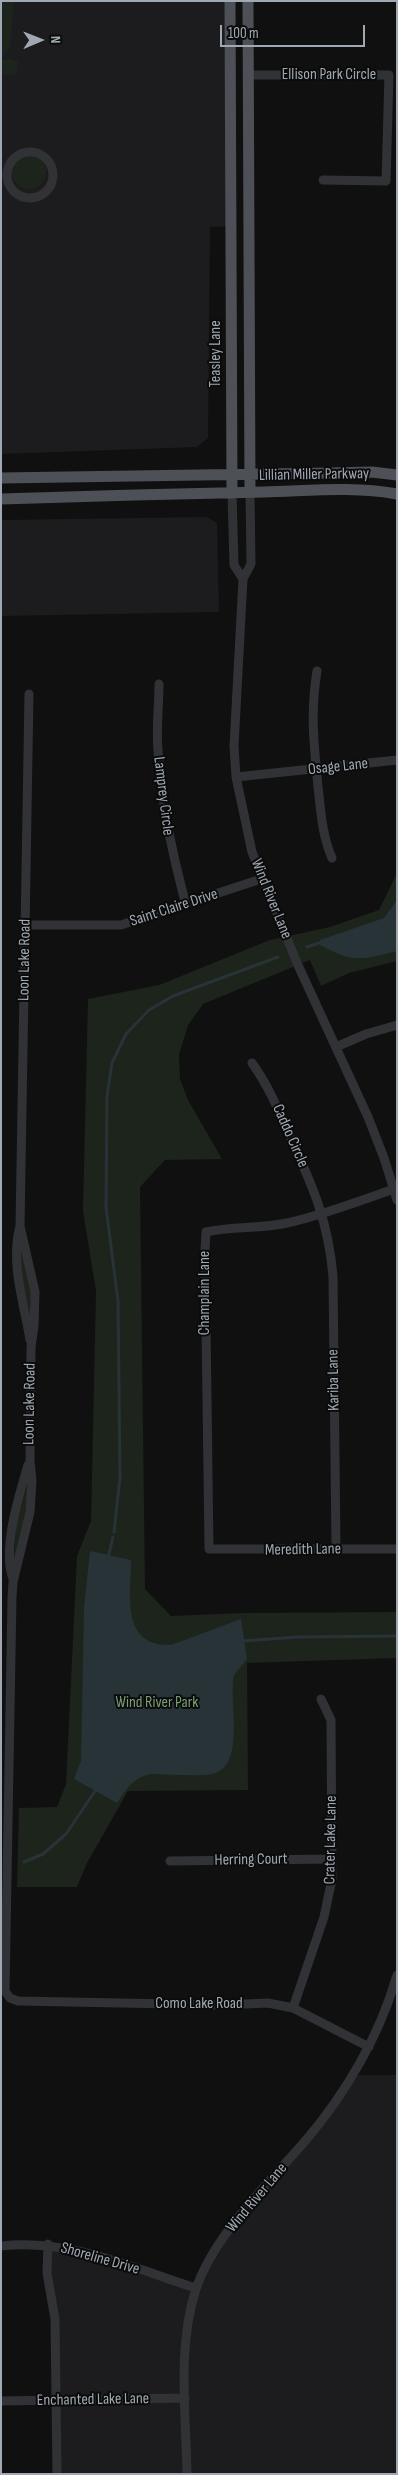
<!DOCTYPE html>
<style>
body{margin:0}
#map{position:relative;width:398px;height:2475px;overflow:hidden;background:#101011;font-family:"Sofia Sans Condensed",sans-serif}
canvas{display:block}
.frame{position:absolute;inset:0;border:2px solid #a0a9b3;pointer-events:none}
.north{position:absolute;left:15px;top:15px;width:50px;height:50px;-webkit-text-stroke:4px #0b0b0c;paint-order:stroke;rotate:89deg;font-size:14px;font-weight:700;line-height:20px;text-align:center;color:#a0a9b3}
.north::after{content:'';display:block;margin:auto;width:18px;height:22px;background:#a0a9b3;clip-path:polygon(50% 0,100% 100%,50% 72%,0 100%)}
.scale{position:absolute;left:220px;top:25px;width:145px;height:22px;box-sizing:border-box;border:2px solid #a0a9b3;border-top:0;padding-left:6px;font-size:15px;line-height:18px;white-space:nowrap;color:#a0a9b3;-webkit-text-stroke:4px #0b0b0c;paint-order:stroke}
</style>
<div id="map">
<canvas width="398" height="2475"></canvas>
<div class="frame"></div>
<div class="north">N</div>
<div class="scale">100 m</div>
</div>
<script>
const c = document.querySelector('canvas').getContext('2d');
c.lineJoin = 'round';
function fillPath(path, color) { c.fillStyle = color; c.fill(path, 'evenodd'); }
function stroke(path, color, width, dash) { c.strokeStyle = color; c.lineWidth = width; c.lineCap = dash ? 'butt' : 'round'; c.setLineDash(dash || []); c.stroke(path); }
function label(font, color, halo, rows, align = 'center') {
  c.font = font + ' "Sofia Sans Condensed",sans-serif'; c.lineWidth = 4; c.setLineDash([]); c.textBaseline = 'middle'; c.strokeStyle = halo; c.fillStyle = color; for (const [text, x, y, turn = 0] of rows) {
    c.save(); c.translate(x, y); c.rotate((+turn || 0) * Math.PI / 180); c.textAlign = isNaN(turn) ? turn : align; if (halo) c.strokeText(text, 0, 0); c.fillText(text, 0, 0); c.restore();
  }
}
fillPath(new Path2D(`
 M1,1h228l2,225 -21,1 -2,211 -11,9 -196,7z
 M207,517l10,6 2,89 -218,4v-96z
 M352,2075h45v399h-340l-9,-230 148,44 38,-67 73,-82z`), '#1c1c1e');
fillPath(new Path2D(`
 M1,1h13l-4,46 -9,12z
 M11,59l7,3 -1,13 -16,-1v-14z
 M12 172a17 17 0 1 1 34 0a17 17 0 1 1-34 0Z
 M397,873v88l-48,12 -28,13 -11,-26 -107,44 -15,21 -9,30 1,24 8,21 34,59 -57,1 -25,27 5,402 26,27 71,-3 155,-1v46l-150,5 1,127 -120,1 -41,72 -10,24h-60l2,-79 38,-1 9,-23 11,-228 14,-35 5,-230 -13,-80 5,-212 71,-14 111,-45 60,-13 49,-17z
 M20,1242l11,50 -1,25 -10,-47z
 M28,1482l-1,23 -11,52 -2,1 2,-33z`), '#1c241c');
fillPath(new Path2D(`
 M397,900v51c-36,9 -44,12 -77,-6v-5l64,-22z
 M90,1551l41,9c0,36 -11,86 40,85l70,-26 6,40 -13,16c-6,25 13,92 -22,99 -19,3 -42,0 -62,0 -18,5 -23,14 -33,29l-43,-24 7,-18 3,-153z`), '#283337');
stroke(new Path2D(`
 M307,947l12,-4
 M114,1532l6,-55 -2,-176 -12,-94 1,-111 5,-33 14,-29 23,-24 24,-14 105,-39
 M108,1558l5,-21
 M243,1641l54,-4 100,-1
 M24,1862l19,-8 23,-20 31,-46`), '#283337', 3);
stroke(new Path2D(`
 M249,75h140l-3,106 -63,-1
 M7 175a23 23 0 1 1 46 0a23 23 0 1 1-46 0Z
 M250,492l1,72 -8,15 -9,167 2,31 16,75 45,111 71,154 16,41 13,42
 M232,493l2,72 9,14
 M317,671c-7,43 -3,73 1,116 3,25 4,48 14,71
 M159,684c0,22 -3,44 -1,66 3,53 14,103 28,155
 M29,694l-9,532c-10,38 4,76 10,114
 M236,777l161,-17
 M25,925h96l140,-46
 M336,1047l30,-13 31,-9
 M252,1063c16,22 26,46 37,71 23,51 39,85 44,142l3,274
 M394,1189c-35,12 -71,26 -107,34 -27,6 -54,3 -81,9l-1,18 4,299h188
 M20,1226l15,66 -1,34 -3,21 -1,114 2,20 -2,31 -17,70 -1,15 -7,394 5,7 8,3 206,4 44,-2 25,5 76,39
 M13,1579c-11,-31 6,-83 15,-114
 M170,1861l162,-2
 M293,2008l31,-91 8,-38 -1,-159 -10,-21
 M48,2244l-1,29 8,46 2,155
 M1,2246c68,-8 132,22 195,42
 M1,2401l184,-3
 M187,2474c-1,-61 -10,-127 9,-185 18,-54 73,-106 110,-149 40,-47 74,-105 91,-165`), '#313236', 9);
stroke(new Path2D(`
 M230,1l2,492
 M248,1l2,491
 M1,478l330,-5 41,-1 25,3
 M1,499c88,-3 175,-5 263,-7 45,-1 88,-6 133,2`), '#4d5056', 11);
label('16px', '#a0a9b3', '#0b0b0c', [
 ["Ellison Park Circle",329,75],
 ["Teasley Lane",216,354,-90],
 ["Lillian Miller Parkway",314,475,-1],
 ["Osage Lane",338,767,-6],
 ["Lamprey Circle",163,796,83],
 ["Wind River Lane",271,899,68],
 ["Saint Claire Drive",174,908,-18],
 ["Loon Lake Road",25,960,-89],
 ["Caddo Circle",290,1136,66],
 ["Champlain Lane",205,1293,-90],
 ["Kariba Lane",334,1380,-91],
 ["Loon Lake Road",30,1404,-89],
 ["Meredith Lane",303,1550,-1],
 ["Crater Lake Lane",331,1840,-89],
 ["Herring Court",251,1860,-1],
 ["Como Lake Road",199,2004],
 ["Wind River Lane",257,2198,-50],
 ["Shoreline Drive",100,2259,16],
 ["Enchanted Lake Lane",93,2400,-1]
]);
label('16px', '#7a9f76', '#0b0b0c', [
 ["Wind River Park",157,1703]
]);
</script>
